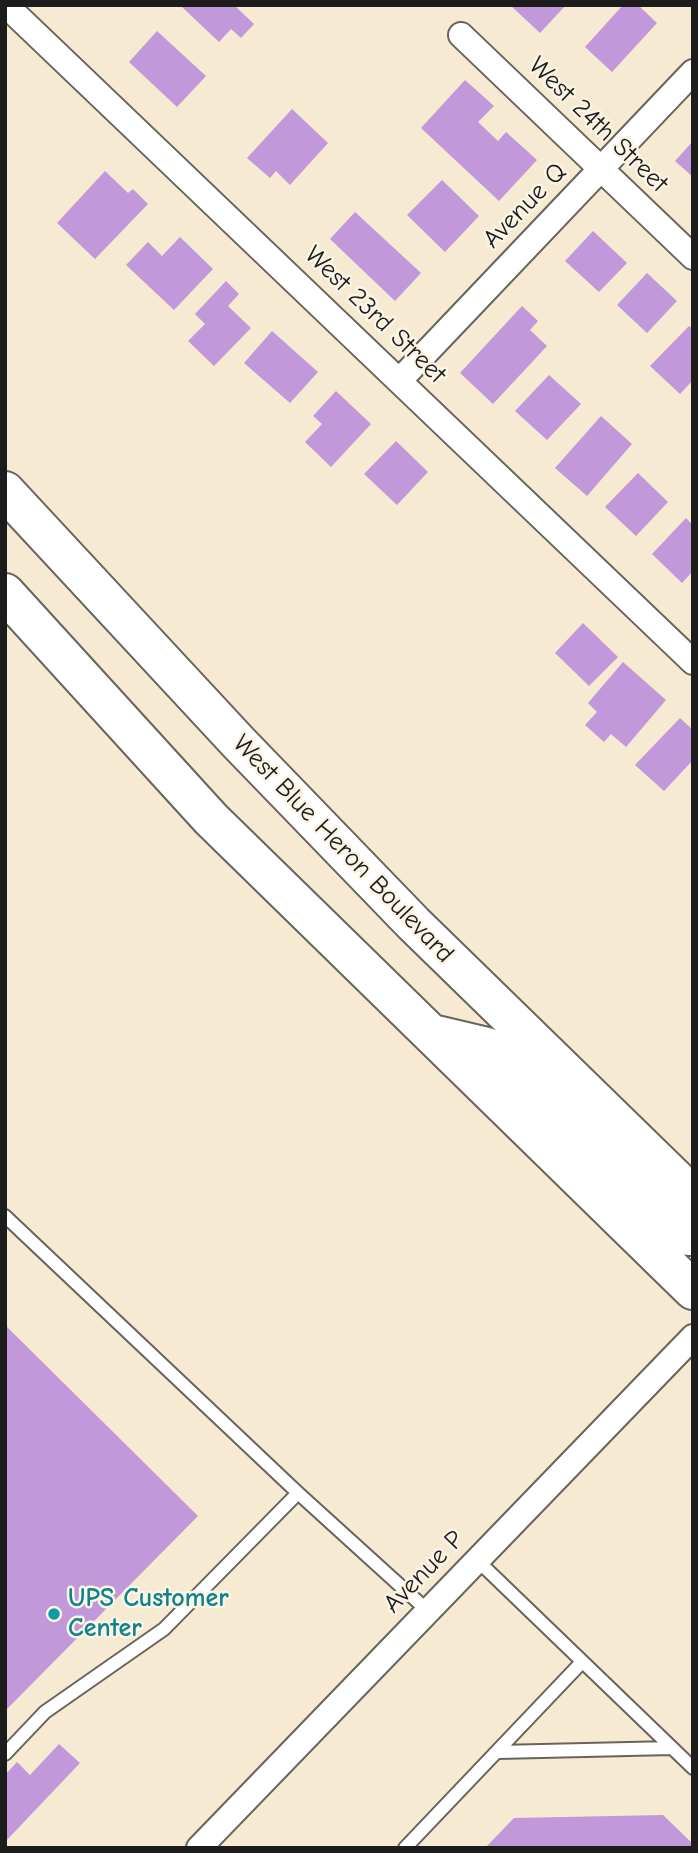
<!DOCTYPE html>
<style>
body{margin:0}
#map{position:relative;width:698px;height:1853px;overflow:hidden;background:#f6ead2;font-family:"Comic Neue",sans-serif}
canvas{display:block}
.frame{position:absolute;inset:0;border:7px solid #1c1c1c;pointer-events:none}
</style>
<div id="map">
<canvas width="698" height="1853"></canvas>
<div class="frame"></div>
</div>
<script>
const c = document.querySelector('canvas').getContext('2d');
c.lineJoin = 'round';
function fillPath(path, color) { c.fillStyle = color; c.fill(path, 'evenodd'); }
function stroke(path, color, width, dash) { c.strokeStyle = color; c.lineWidth = width; c.lineCap = dash ? 'butt' : 'round'; c.setLineDash(dash || []); c.stroke(path); }
function label(font, color, halo, rows, align = 'center') {
  c.font = font + ' "Comic Neue",sans-serif'; c.lineWidth = 5; c.setLineDash([]); c.textBaseline = 'middle'; c.strokeStyle = halo; c.fillStyle = color; for (const [text, x, y, turn = 0] of rows) {
    c.save(); c.translate(x, y); c.rotate((+turn || 0) * Math.PI / 180); c.textAlign = isNaN(turn) ? turn : align; if (halo) c.strokeText(text, 0, 0); c.fillText(text, 0, 0); c.restore();
  }
}
fillPath(new Path2D(`
 M184,5h50l20,19 -13,14 -10,-9 -12,13 -37,-35z
 M510,5h56l-26,28z
 M623,5h15l19,18 -45,49 -27,-25z
 M157,31l49,45 -29,31 -48,-45z
 M465,80l29,26 -16,16 20,19 8,-9 31,28 -38,41 -78,-73z
 M292,109l36,34 -38,42 -14,-14 -6,7 -23,-20z
 M693,141v36l-18,-16z
 M105,171l23,22 5,-4 15,15 -53,55 -38,-36z
 M442,180l37,36 -34,36 -38,-37z
 M355,212l66,61 -26,28 -65,-62z
 M593,231l34,32 -28,29 -34,-31z
 M180,237l33,32 -39,41 -48,-45 22,-23 14,14z
 M647,273l30,28 -30,32 -30,-28z
 M226,281l13,13 -11,12 23,22 -37,38 -26,-25 17,-17 -10,-10z
 M522,306l16,15 -8,9 17,16 -54,58 -33,-31z
 M689,326l4,3v51l-13,14 -30,-28z
 M272,331l46,41 -28,31 -46,-40z
 M549,375l32,29 -34,36 -32,-29z
 M336,391l35,33 -40,43 -26,-25 17,-18 -9,-8z
 M601,416l31,28 -45,52 -32,-28z
 M396,441l32,31 -31,33 -33,-31z
 M638,473l30,29 -32,34 -31,-29z
 M686,518l7,7v46l-11,12 -30,-29z
 M583,623l35,34 -29,29 -34,-33z
 M623,662l43,38 -40,47 -15,-13 -7,8 -19,-17 12,-13 -9,-9z
 M680,718l13,12v30l-29,31 -29,-26z
 M5,1325l193,191 -193,195z
 M59,1744l21,19 -75,79v-67l12,-13 13,13z
 M663,1815l30,29v4h-208l29,-30z`), '#c198da');
const lane = new Path2D(`
 M5,1216l293,277 130,118
 M477,1560l216,208
 M498,1752l174,-4
 M5,1754l40,-42 119,-83 134,-136
 M405,1848l177,-186`);
const street = new Path2D(`
 M14,13l679,649
 M461,35l232,222
 M400,380l293,-308
 M199,1848l494,-511`);
const primary = new Path2D(`
 M5,491l233,251 176,182 279,272
 M5,593l206,226 482,471
 M432,1034l55,13 201,189h5`);
stroke(lane, '#68645c', 16);
stroke(street, '#68645c', 28);
stroke(primary, '#68645c', 42);
stroke(lane, '#fff', 12);
stroke(street, '#fff', 24);
stroke(primary, '#fff', 38);
for (const [x, y, r, color] of [
 [54,1614,7,"#0f9aa8"]
]) { const dot = new Path2D(); dot.arc(x, y, r, 0, 2 * Math.PI); c.fillStyle = color; c.fill(dot); stroke(dot, '#fcf5e5', 2.5); }
label('26px', '#1c1c1c', '#fcf5e5', [
 ["West 24th Street",598,125,44],
 ["Avenue Q",525,206,-46],
 ["West 23rd Street",375,315,44],
 ["West Blue Heron Boulevard",343,849,46],
 ["Avenue P",424,1572,-46]
]);
label('bold 26px', '#0d838f', '#fcf5e5', [
 ["UPS Customer",68,1599],
 ["Center",68,1629]
], 'left');
</script>
